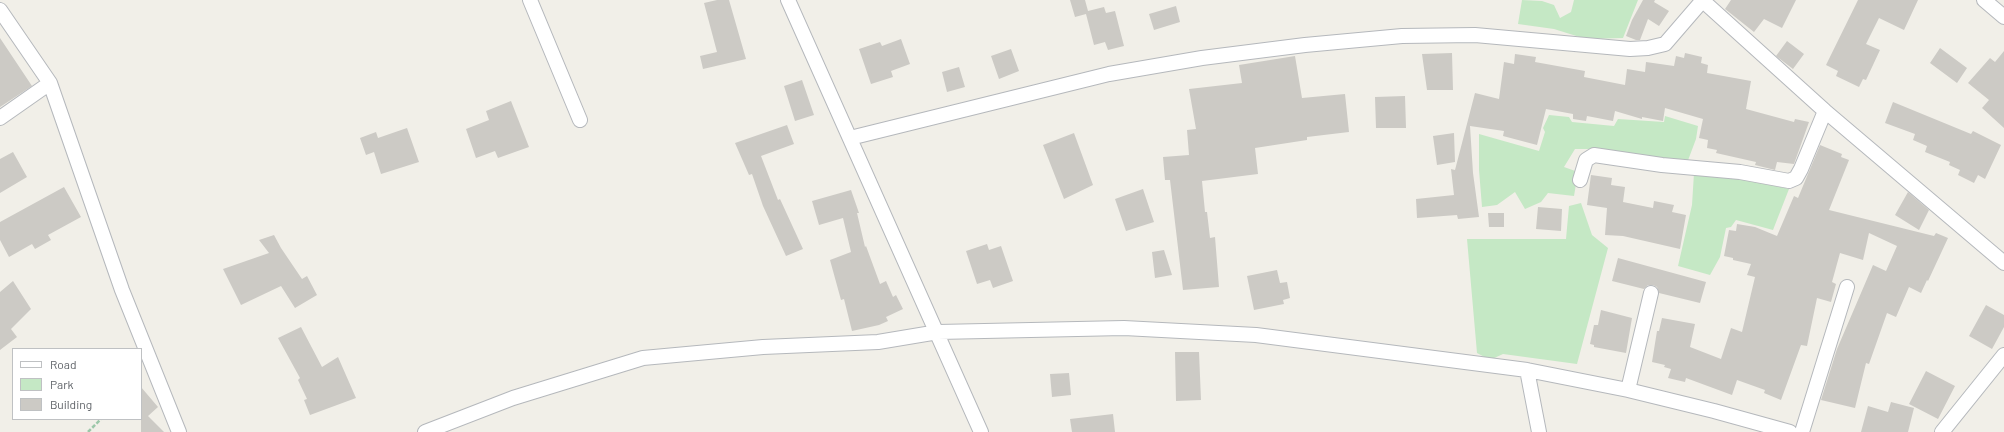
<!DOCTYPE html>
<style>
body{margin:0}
#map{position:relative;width:2004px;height:432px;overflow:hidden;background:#f1efe8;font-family:Barlow,sans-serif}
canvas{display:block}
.legend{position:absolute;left:12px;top:348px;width:130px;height:72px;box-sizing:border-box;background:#fff;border:1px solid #bfc1c3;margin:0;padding:5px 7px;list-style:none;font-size:12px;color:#5f6368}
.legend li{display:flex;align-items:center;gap:8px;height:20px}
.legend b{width:20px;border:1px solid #bfc1c3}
</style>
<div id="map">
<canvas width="2004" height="432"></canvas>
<ul class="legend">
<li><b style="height:5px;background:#fff"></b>Road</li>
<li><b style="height:11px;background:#c5e8c5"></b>Park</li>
<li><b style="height:11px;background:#cccac5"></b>Building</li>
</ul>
</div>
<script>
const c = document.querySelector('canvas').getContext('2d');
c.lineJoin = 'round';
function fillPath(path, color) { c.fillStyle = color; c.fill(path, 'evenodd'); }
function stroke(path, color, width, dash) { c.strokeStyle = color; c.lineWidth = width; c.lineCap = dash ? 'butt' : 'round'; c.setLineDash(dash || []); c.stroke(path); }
fillPath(new Path2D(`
 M1522,0l20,1 12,4 6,13 11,-6 3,-12h64l-15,38 -37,1 -32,-10 -36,-5z
 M1549,115l20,2 3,5 42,4 4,-7 46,3 1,-6 33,10 -2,13 -9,24 -95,-14h-17l-11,18 14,5 -4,24 -26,-3 -7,9 -16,7 -10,-17 -18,13 -15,2 -3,-37v-36l60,17 6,-19 -2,-4z
 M1694,173l32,1 63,15 -16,41 -37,-10 -5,7 -5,1 -6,29 -10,18 -32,-9 14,-61z
 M1581,203l11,32 16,13 -31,116 -74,-10 -13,6 -13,-7 -10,-114h99l3,-33z`), '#c5e8c5');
fillPath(new Path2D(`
 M717,0h12l17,59 -43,10 -3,-13 17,-4 -13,-49z
 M1070,0h15l3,11 16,-4 2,6 9,-2 9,35 -16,4 -3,-8 -11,3 -8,-31 -11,3z
 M1643,0h12l-1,2 15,9 -10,15 -11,-7 -8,21h-4l-10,-4 6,-16z
 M1731,0h65l-14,28 -18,-9 -10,13 -29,-23z
 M1858,0h60l-14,30 -25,-12 -13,26 14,6 -14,30 -3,-1 -4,8 -23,-11 2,-5 -12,-6z
 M1176,6l4,16 -26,8 -5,-16z
 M0,38l32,48 -32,21z
 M901,39l9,25 -19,7 2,6 -22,7 -12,-35 21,-7 2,4z
 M1787,41l17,13 -11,15 -17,-13z
 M1940,48l27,20 -10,15 -27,-20z
 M1011,49l8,22 -20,8 -8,-23z
 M2004,51v77l-22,-20 7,-8 -21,-17 22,-25 5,4z
 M1452,53l1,37h-26l-5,-36z
 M1685,53l17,4 -1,6 7,2 -1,8 44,8 -5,28 48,13 1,-3 14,3 -15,42 -17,-2 -2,8 -20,-5 1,-3 -40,-9 1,-3 -10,-2 1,-8 -9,-2 4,-19 -38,-11 -2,13 -21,-4v2l-27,-8 -2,10 -26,-5 -1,5 -13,-2v-5l-27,-5 -9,36 -34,-9 1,-5 -34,-5 3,47 6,44 -21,2 -1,-4 -40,3 -1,-19 38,-4 -3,-26 4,1 20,-77 24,6 5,-37 10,2 1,-10 21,3 -1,5 50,9 -1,6 41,8 2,-16 18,3 1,-10 28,4 2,-10 8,2z
 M1295,56l7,42 43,-4 4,38 -42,5v3l-52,8 3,26 -56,7 3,31h2l3,26 5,-1 4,50 -36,3 -13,-110h-5l-2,-23 26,-2 -2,-25 9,-1 -7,-40 53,-6 -3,-18z
 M959,67l6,20 -18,5 -5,-20z
 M802,80l12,35 -19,6 -11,-35z
 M1405,96l1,32h-30l-1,-31z
 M511,101l18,46 -31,11 -3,-7 -19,7 -10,-29 23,-9 -3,-9z
 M1893,102l78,32 2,-3 28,14 -16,34 -7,-4 -4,8 -16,-8 2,-5 -11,-5 1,-3 -25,-10 2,-6 -14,-6 2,-6 -30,-11z
 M787,125l7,19 -33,12 17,44 2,-1 23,50 -17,7 -23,-50 -11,-32 -3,1 -14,-32z
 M407,128l12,34 -38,12 -7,-22 -8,3 -6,-17 16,-6 2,6z
 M1074,133l19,52 -29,14 -21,-54z
 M1454,133l1,29 -18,3 -4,-29z
 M1820,145l22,9 -1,3 8,3 -20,50 105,26 2,-3 12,5 -20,43 -1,-1 -6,13 -12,-6 -13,30 -9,-4 -18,51 -3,-1 -11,45 -34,-8 16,-51 36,-84 13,6 11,-25 -28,-13 -6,27 -23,-7 -8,29 4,2 -5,18 -14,-4 -10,48 -6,-1 -20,55 -17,-7 1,-3 -28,-10 -5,15 -46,-17 -1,4 -17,-4 3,-9 -7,-2 1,-2 -13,-3 5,-31h2l3,-13 33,6 -5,23 31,12 10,-31 11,4 13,-55 -8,-2 4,-11 -18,-4v-2l-9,-2 5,-26 7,1 1,-7 18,3 22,9 17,-40 4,2z
 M13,152l14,25 -27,16v-34z
 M1591,175l21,3 -1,7 14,2 -2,15 30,6 1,-7 20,4 -2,7 14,3 -6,34 -57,-13 -18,-1 2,-27 -20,-3z
 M64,187l17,30 -33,18 3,5 -16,9 -3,-5 -23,13 -9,-17v-18z
 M1143,189l11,33 -28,9 -11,-32z
 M851,190l8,23h-2l8,34 1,-1 14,38 6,-3 7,16 3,-2 7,14 -17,8 2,4 -9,4 -27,6 -8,-32 -3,1 -11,-40 21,-8 -8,-34 -24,7 -7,-24z
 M1908,192l21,18 -10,20 -24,-15z
 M1538,207l24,2 -1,22 -25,-2z
 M1488,213h16v14h-15z
 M274,235l7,13 21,31 5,-3 10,19 -22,13 -14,-22 -40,19 -18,-36 46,-16 -10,-13z
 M987,244l2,6 12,-4 12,35 -20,7 -3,-8 -13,4 -11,-33z
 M1164,250l8,25 -17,3 -3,-26z
 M1618,258l88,24 -6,21 -41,-10 -2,-6 -4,-2h-5l-4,4 -32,-8z
 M1277,270l3,13 7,-1 3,16 -7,2 1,4 -30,6 -7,-34z
 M13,281l18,28 -20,20 6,8 -17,13v-58z
 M1986,305l18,10v12l-12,22 -23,-13z
 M1601,310l31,8 -6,35 -32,-6v-2l-4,-1 4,-19h4z
 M301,327l21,40 16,-10 18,41 -46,17 -6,-15 3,-1 -9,-19 2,-2 -22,-40z
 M1175,352h24l2,48 -25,1z
 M1926,371l29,15 -17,33 -29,-15z
 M1069,373l2,22 -19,2 -2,-23z
 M141,387l17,20 -10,9 16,16h-23z
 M1891,402l23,6 -6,24h-47l7,-26 20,6z
 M1113,414l2,18h-43l-2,-13z`), '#cccac5');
const street = new Path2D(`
 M530,0l50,120
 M788,0l193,432
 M1702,0l123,111 179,152
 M1984,0l20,17
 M0,10l50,73 72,207 57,142
 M0,118l50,-35
 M850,138l259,-64 93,-16 103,-13 97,-9 73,-1 155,14 18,-1 17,-4 38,-44
 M1580,180l6,-20 8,-5 68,10 78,7 49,9 7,-3 5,-9 24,-58
 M1527,370l12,62
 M1628,390l23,-97
 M425,432l88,-34 130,-40 120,-11 115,-5 60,-10 186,-4 132,7 271,35 101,20 86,21 76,21
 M1802,432l45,-145
 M1942,432l62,-77`);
stroke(street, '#b5b8bc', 16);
stroke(new Path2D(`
 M88,432l13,-13`), '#9cc7a9', 2.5, [4, 2]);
stroke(street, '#fff', 14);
</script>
